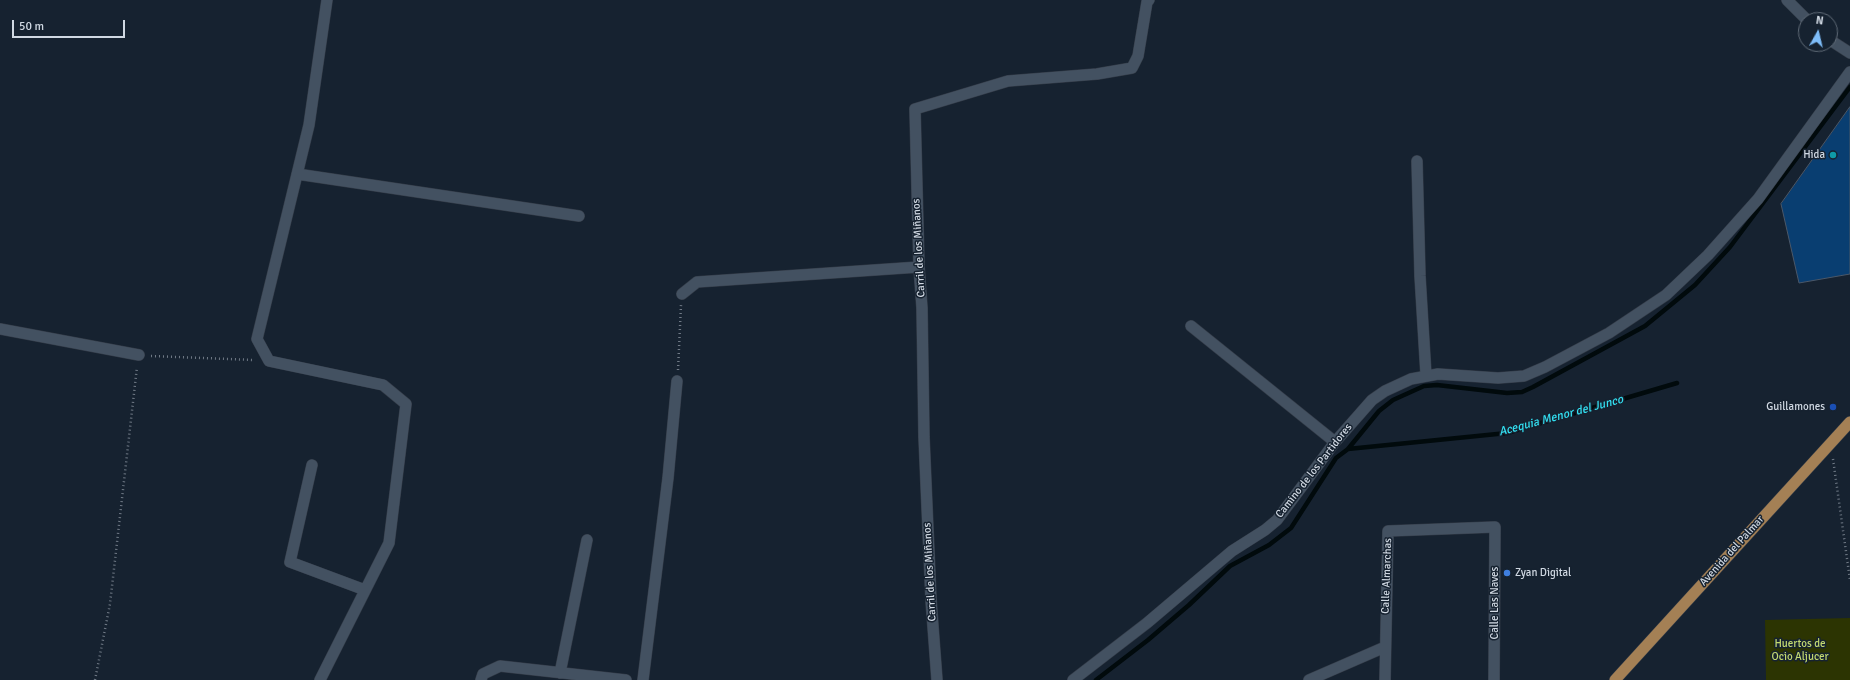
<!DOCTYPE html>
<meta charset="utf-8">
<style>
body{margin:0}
#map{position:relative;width:1850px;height:680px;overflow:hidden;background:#162230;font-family:Signika,sans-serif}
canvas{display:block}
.north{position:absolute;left:1798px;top:12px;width:40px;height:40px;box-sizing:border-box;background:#162230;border:1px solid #606b77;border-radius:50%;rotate:8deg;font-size:11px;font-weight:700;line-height:16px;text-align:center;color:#d0d8e2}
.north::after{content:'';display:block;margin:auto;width:14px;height:18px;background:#7ebdf9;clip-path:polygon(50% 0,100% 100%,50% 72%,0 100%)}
.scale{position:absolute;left:12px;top:20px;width:113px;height:18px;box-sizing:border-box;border:2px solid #d0d8e2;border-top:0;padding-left:5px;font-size:12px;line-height:14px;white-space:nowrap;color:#d0d8e2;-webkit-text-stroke:3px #162230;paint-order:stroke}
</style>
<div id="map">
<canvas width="1850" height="680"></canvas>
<div class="north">N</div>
<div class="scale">50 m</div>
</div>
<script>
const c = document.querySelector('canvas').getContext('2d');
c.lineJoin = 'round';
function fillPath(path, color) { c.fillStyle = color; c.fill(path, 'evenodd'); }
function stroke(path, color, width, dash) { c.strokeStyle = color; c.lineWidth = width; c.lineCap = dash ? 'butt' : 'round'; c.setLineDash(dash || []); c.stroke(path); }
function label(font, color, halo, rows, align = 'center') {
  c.font = font + ' Signika,sans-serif'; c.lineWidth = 3; c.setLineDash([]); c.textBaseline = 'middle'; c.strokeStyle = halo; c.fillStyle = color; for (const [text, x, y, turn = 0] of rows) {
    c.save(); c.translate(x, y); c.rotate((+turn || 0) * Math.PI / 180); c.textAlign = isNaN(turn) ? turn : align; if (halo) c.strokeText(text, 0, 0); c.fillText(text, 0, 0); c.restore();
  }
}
fillPath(new Path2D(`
 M1850,618v62h-84l-1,-60z`), '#2c3402');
stroke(new Path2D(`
 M1348,449l159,-16 170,-50
 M1096,680l52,-40 41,-35 41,-39 39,-21 22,-17 45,-70 12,-9 31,-38 14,-11 31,-14 13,-1 70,8 15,-1 11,-5 112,-61 50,-41 35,-38 120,-160`), '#010a0c', 4.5);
const building = new Path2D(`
 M1850,107v167l-51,9 -18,-79z`);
fillPath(building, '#093e71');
stroke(building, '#4b5869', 1);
const minor = new Path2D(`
 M1787,0l20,20
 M1830,40l20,13
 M1417,161l3,115 6,99
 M297,174l282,42
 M682,294l15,-12 222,-15
 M1191,326l144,116
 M0,329l139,26
 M312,465l-22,97 75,28
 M560,673l27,-133
 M320,680l69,-137 17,-139 -23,-19 -114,-24 -12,-22 52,-214 18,-125
 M481,680l2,-6 17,-8 126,14
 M643,680l25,-202 9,-97
 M937,680l-6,-80 -7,-163 -2,-129 -3,-41 -4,-158 93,-28 89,-7 35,-6 6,-12 9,-54 2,-2
 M1073,680l74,-57 85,-72 33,-21 12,-10 58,-78 37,-42 13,-9 26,-12 27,-5 60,4 26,-2 21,-9 64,-34 57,-38 42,-40 50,-56 92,-127
 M1309,680l76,-33
 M1385,680l3,-149 107,-4 -1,153`);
const primary = new Path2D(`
 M1615,680l235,-258`);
stroke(minor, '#343c48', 12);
stroke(primary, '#343c48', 12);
stroke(new Path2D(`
 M151,356l103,4
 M678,370l3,-65
 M1833,459l17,121
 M95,680l15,-76 27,-237`), '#707a86', 2.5, [1, 3]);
stroke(minor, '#435161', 11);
stroke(primary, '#a48055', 11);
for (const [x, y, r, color] of [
 [1833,155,4,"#0f9aa8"],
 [1833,407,4,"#1a4fb4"],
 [1507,573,4,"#3f7fe0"]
]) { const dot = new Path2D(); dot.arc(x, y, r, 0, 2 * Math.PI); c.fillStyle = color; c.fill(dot); stroke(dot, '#162230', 1.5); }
label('11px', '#d0d8e2', '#162230', [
 ["Hida",1825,155],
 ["Guillamones",1825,407],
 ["Zyan Digital",1515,573,"left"]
], 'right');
label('11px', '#d0d8e2', '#162230', [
 ["Carril de los Miñanos",919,248,-93],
 ["Camino de los Partidores",1314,471,-52],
 ["Avenida del Palmar",1732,551,-48],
 ["Carril de los Miñanos",930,572,-93],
 ["Calle Almarchas",1387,576,-88],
 ["Calle Las Naves",1495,603,-90]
]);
label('11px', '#c3d970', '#162230', [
 ["Huertos de",1800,644],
 ["Ocio Aljucer",1800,657]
]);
label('italic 12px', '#33e0f2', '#162230', [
 ["Acequia Menor del Junco",1561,416,-15]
]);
</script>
